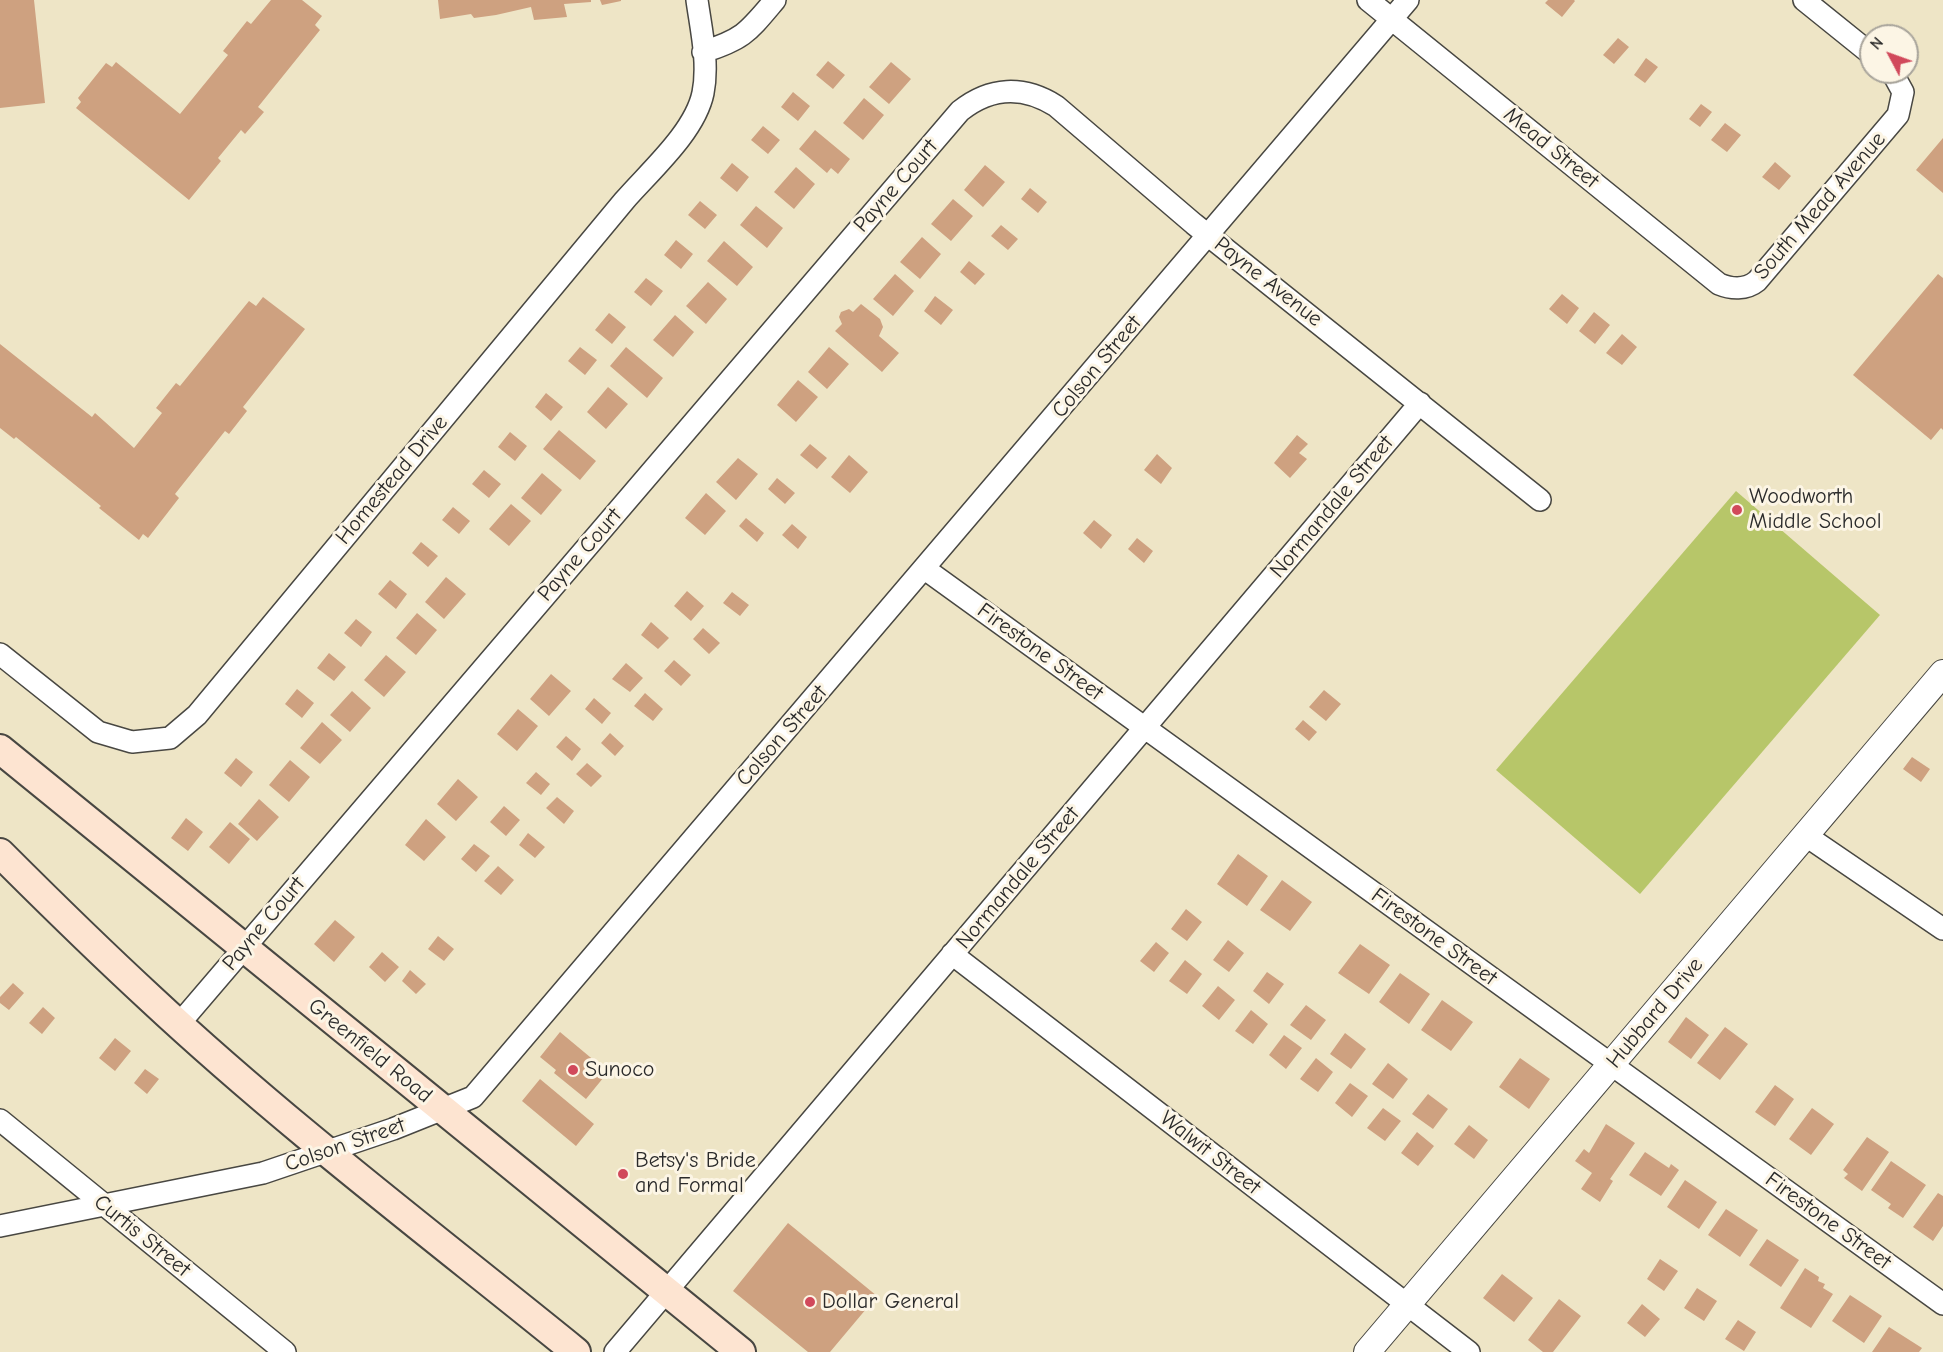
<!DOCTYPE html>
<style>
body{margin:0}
#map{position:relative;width:1943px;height:1352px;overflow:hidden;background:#eee5c6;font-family:"Comic Neue",sans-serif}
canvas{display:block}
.north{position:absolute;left:1859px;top:24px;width:60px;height:60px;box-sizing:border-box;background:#fcf5e5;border:2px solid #a8a49b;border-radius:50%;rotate:311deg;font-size:16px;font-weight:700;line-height:24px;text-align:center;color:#2b2b2b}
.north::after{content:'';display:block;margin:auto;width:21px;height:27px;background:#d1495b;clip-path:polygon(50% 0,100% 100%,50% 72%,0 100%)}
</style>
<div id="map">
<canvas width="1943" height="1352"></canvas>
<div class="north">N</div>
</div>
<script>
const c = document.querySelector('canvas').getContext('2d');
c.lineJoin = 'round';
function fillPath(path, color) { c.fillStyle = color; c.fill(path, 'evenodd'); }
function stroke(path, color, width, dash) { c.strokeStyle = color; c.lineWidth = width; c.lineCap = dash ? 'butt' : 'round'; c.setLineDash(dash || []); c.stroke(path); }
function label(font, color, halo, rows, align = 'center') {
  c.font = font + ' "Comic Neue",sans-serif'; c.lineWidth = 6; c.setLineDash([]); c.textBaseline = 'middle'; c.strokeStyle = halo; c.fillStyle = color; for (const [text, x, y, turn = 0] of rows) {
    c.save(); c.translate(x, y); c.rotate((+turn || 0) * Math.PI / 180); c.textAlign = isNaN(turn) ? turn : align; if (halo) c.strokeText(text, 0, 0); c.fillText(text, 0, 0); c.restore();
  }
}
fillPath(new Path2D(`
 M1736,491l144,124 -240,279 -144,-124z`), '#b7c669');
fillPath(new Path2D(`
 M0,0h34l11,103 -45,5z
 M271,0h31l20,16 -7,9 5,5 -62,77 6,5 -19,22 -4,-4 -23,28 3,3 -32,39 -113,-92 5,-6 -3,-4 28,-35 6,4 4,-5 64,52 48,-59 -5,-4 24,-30 4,3z
 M438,0h153v2l-27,2 3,13 -33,3 -3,-13 -35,8 -22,3 -3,-4 -31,5z
 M600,0h21v1l-19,4z
 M1548,0h26l1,1 -13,16 -17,-14z
 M1618,38l11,9 -15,17 -11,-9z
 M1646,58l12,9 -13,16 -11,-8z
 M828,61l17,14 -12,14 -17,-14z
 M891,62l20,17 -22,25 -20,-17z
 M793,92l17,14 -12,15 -17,-14z
 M864,98l20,17 -21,25 -20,-17z
 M1701,104l11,8 -12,15 -11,-8z
 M1725,123l16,12 -14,17 -16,-12z
 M763,126l17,14 -12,14 -17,-14z
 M815,130l35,29 -12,15 -7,-6 -4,5 -28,-24z
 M1943,138v55l-27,-23z
 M1775,162l16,14 -12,14 -17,-13z
 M732,163l17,14 -12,15 -17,-14z
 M985,165l20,17 -22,25 -19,-17z
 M796,167l19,17 -21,25 -20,-17z
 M1030,188l17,14 -9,11 -17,-14z
 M953,199l20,17 -22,25 -20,-17z
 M700,201l17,14 -12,14 -17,-14z
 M756,206l27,22 -16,20 -27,-23z
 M1001,225l17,14 -10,11 -17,-14z
 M922,237l19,17 -21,25 -20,-17z
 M676,240l17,14 -12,15 -17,-14z
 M724,241l29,26 -16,19 -30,-25z
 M969,261l16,13 -10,11 -15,-13z
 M895,274l19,17 -21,25 -20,-17z
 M1938,274l5,4v152l-2,-2 -10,12 -78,-65z
 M646,278l17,13 -12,15 -17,-14z
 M708,282l19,17 -21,25 -20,-18z
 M1562,294l17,14 -12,16 -18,-15z
 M935,296l18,14 -12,15 -17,-14z
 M263,297l42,32 -62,78 4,4 -18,23 -4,-3 -50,63 4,4 -31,40 -5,-4 -4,6 -40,-32 2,-2 -85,-69 -2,2 -14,-11v-84l92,73 3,-4 39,35 28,-35 -6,-5 20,-25 4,3 69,-85 7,5z
 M861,304l19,15 3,8 -4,9 20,17 -17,19 -47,-41 7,-7 -3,-7 2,-5 8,-3 4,3z
 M1594,312l16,13 -15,19 -16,-13z
 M609,313l17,14 -14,17 -17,-14z
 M675,315l19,17 -21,25 -20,-17z
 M1622,334l15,13 -15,18 -16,-12z
 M580,347l17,13 -12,15 -17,-14z
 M626,347l37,31 -16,20 -37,-32z
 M829,347l20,17 -22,25 -19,-17z
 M798,380l20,17 -22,25 -19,-17z
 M608,387l20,17 -22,25 -19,-17z
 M546,393l17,14 -12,14 -16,-14z
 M559,430l37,31 -16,19 -37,-31z
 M510,432l17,14 -12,15 -17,-14z
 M1297,435l11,9 -9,9 8,6 -17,19 -16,-15z
 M810,444l17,14 -10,11 -17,-14z
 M1157,454l15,14 -11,16 -17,-14z
 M849,455l19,17 -18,21 -19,-16z
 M738,458l20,16 -22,26 -20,-18z
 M484,470l17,14 -12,14 -17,-14z
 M542,473l20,17 -21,25 -20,-17z
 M777,478l18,15 -10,11 -17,-15z
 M706,493l20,18 -21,24 -20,-17z
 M511,504l20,17 -22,25 -20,-17z
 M453,507l17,14 -11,13 -17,-14z
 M746,518l18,15 -7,9 -18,-16z
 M1094,520l18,15 -11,14 -18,-16z
 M792,524l15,13 -9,12 -16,-14z
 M1137,538l16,13 -9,12 -16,-14z
 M421,542l17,14 -10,11 -16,-14z
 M446,577l20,17 -22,25 -19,-17z
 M390,580l17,14 -11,15 -18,-15z
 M687,591l17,15 -13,15 -17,-15z
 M732,592l17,13 -9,11 -17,-13z
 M417,613l20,17 -21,25 -20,-17z
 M356,619l16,13 -11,15 -17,-14z
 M651,622l18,16 -11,11 -17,-14z
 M703,628l17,15 -11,11 -16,-15z
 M329,653l17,14 -12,14 -17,-13z
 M386,655l20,17 -22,25 -20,-17z
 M674,660l17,15 -10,11 -17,-15z
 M626,663l17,15 -13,14 -18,-13z
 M551,674l20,17 -22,25 -19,-17z
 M297,689l17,14 -12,15 -17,-14z
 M1324,690l17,14 -15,17 -17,-14z
 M352,691l19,17 -21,24 -20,-17z
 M645,693l18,16 -10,12 -19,-15z
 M594,698l17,15 -9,11 -17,-15z
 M518,709l20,17 -21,25 -20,-17z
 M1303,720l14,12 -8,9 -14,-12z
 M322,722l20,18 -22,24 -20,-16z
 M610,733l14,13 -9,10 -14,-13z
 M566,736l15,13 -9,12 -16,-14z
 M1912,757l18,12 -9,13 -18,-13z
 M236,758l17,14 -12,15 -17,-14z
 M290,760l20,17 -21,25 -20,-17z
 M587,763l15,13 -11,11 -15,-13z
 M536,772l14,12 -9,11 -15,-12z
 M458,779l20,18 -22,24 -19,-17z
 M557,797l17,14 -10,13 -18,-16z
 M259,799l20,18 -22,24 -19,-17z
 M504,806l16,14 -14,16 -16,-14z
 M186,818l17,14 -15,19 -17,-13z
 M426,819l20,18 -22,24 -19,-16z
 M230,822l20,17 -21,25 -20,-17z
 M528,833l17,14 -10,11 -16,-13z
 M474,844l16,12 -14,16 -15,-13z
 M1238,854l30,22 -21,30 -30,-22z
 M498,866l16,14 -13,15 -17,-14z
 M1282,880l30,22 -22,29 -30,-21z
 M1186,909l16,13 -15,19 -16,-12z
 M335,920l20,17 -21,25 -20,-18z
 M438,936l16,13 -10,12 -16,-12z
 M1228,940l16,13 -15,19 -16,-12z
 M1156,942l13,11 -15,19 -14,-11z
 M1360,944l30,21 -21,29 -31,-21z
 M382,952l17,15 -14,15 -16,-15z
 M1185,960l17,14 -15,20 -18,-13z
 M410,970l16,14 -10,10 -14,-13z
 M1267,972l17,12 -15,20 -16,-13z
 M1400,973l30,21 -21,30 -30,-22z
 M13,983l11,10 -15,17 -9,-7v-6z
 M1218,986l17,14 -16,20 -17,-14z
 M1442,1000l31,22 -22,29 -30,-21z
 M1306,1005l20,15 -15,20 -21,-15z
 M43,1007l12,11 -13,16 -13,-11z
 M1251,1010l17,14 -15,20 -18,-13z
 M1686,1017l23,18 -18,24 -23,-17z
 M1725,1027l23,17 -28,36 -23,-17z
 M560,1032l48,40 -22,27 -32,-26 2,-3 -16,-13z
 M1345,1033l21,16 -15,20 -21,-15z
 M1284,1035l18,13 -16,21 -17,-14z
 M115,1038l16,13 -16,20 -16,-13z
 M1316,1058l17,14 -15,20 -18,-13z
 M1520,1058l30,21 -21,30 -30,-22z
 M1388,1063l20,16 -15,20 -21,-15z
 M145,1069l14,10 -12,15 -13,-11z
 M540,1079l54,45 -18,22 -54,-45z
 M1350,1083l18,13 -16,21 -17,-14z
 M1775,1085l19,14 -19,27 -20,-14z
 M1428,1094l20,15 -15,20 -21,-15z
 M1383,1108l18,13 -16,20 -18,-13z
 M1812,1108l22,16 -23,31 -22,-16z
 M1606,1124l29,19 -25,36 3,2 -13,21 -19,-13 11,-16 -17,-12 9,-12 5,4z
 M1469,1125l19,15 -14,19 -20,-15z
 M1417,1132l17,14 -16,20 -17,-13z
 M1867,1137l22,15 -27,39 -18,-13 4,-4 -5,-4z
 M1645,1152l24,16 2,-4 8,6 -18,26 -32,-21z
 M1891,1161l35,24 -23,33 -15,-10 3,-4 -20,-14z
 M1685,1180l32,22 -18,27 -32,-22z
 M1938,1193l5,3v30l-10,15 -20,-14z
 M1726,1209l32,21 -18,27 -32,-22z
 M788,1223l89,73 -47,56h-22l-75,-61z
 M1767,1239l32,21 -18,27 -32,-22z
 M1660,1259l18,12 -14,20 -17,-12z
 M1805,1268l14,9 -1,4 7,3 -2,4 10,6 -22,34 -31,-20z
 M1502,1274l31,24 -19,24 -31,-24z
 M1697,1288l20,13 -13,20 -20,-13z
 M1850,1295l32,21 -18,27 -32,-22z
 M1559,1299l22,17 -28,36h-10l-15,-12z
 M1642,1304l18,15 -15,18 -18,-14z
 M1738,1320l18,12 -12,19 -19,-12z
 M1889,1327l33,21 -3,4h-47z`), '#cea180');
const minor = new Path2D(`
 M1368,0l351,284c12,5 27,6 38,-3l141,-166 5,-23 -11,-20
 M1804,0l67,54
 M703,52c41,-13 45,-20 72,-52
 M925,569l1018,735
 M0,654l98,78 34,10 38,-4 27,-23 427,-514c26,-30 71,-69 79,-108 6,-30 -2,-64 -6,-93
 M1805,835l138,94
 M952,954l517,398
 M179,1024l781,-913c30,-24 63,-26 96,-5l138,118 346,276
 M0,1120l285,232
 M0,1226l263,-53 130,-44 80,-32 935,-1097
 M615,1352l805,-949`);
const tertiary = new Path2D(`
 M1367,1352l576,-679`);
const secondary = new Path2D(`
 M0,749l741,603
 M0,853c49,49 99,98 150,145 135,126 283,238 426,354`);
stroke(minor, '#484742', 24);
stroke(tertiary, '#484742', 28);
stroke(secondary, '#484742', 32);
stroke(minor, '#fff', 21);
stroke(tertiary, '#fff', 26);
stroke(secondary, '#fde4d1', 28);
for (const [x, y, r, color] of [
 [1737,510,6,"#d1495b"],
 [573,1070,6,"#d1495b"],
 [623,1174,6,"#d1495b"],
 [810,1302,6,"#d1495b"]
]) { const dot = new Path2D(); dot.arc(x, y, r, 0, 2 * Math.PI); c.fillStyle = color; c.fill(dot); stroke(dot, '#fcf5e5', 2); }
label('22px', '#2b2b2b', '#fcf5e5', [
 ["Mead Street",1551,148,39],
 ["Payne Court",896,186,-49],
 ["South Mead Avenue",1820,206,-49],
 ["Payne Avenue",1268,282,38],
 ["Colson Street",1097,367,-50],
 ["Homestead Drive",392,480,-50],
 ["Normandale Street",1332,507,-50],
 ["Payne Court",580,555,-49],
 ["Firestone Street",1040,652,36],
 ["Colson Street",782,736,-49],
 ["Normandale Street",1018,878,-50],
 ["Payne Court",264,924,-50],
 ["Firestone Street",1434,937,36],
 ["Hubbard Drive",1655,1013,-50],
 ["Greenfield Road",370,1051,39],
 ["Colson Street",345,1145,-19],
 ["Walwit Street",1210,1153,38],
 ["Firestone Street",1828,1221,36],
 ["Curtis Street",142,1236,39]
]);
label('22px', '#2b2b2b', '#fcf5e5', [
 ["Woodworth",1749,497],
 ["Middle School",1749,522],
 ["Sunoco",585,1070],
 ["Betsy's Bride",635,1161],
 ["and Formal",635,1186],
 ["Dollar General",822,1302]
], 'left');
</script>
